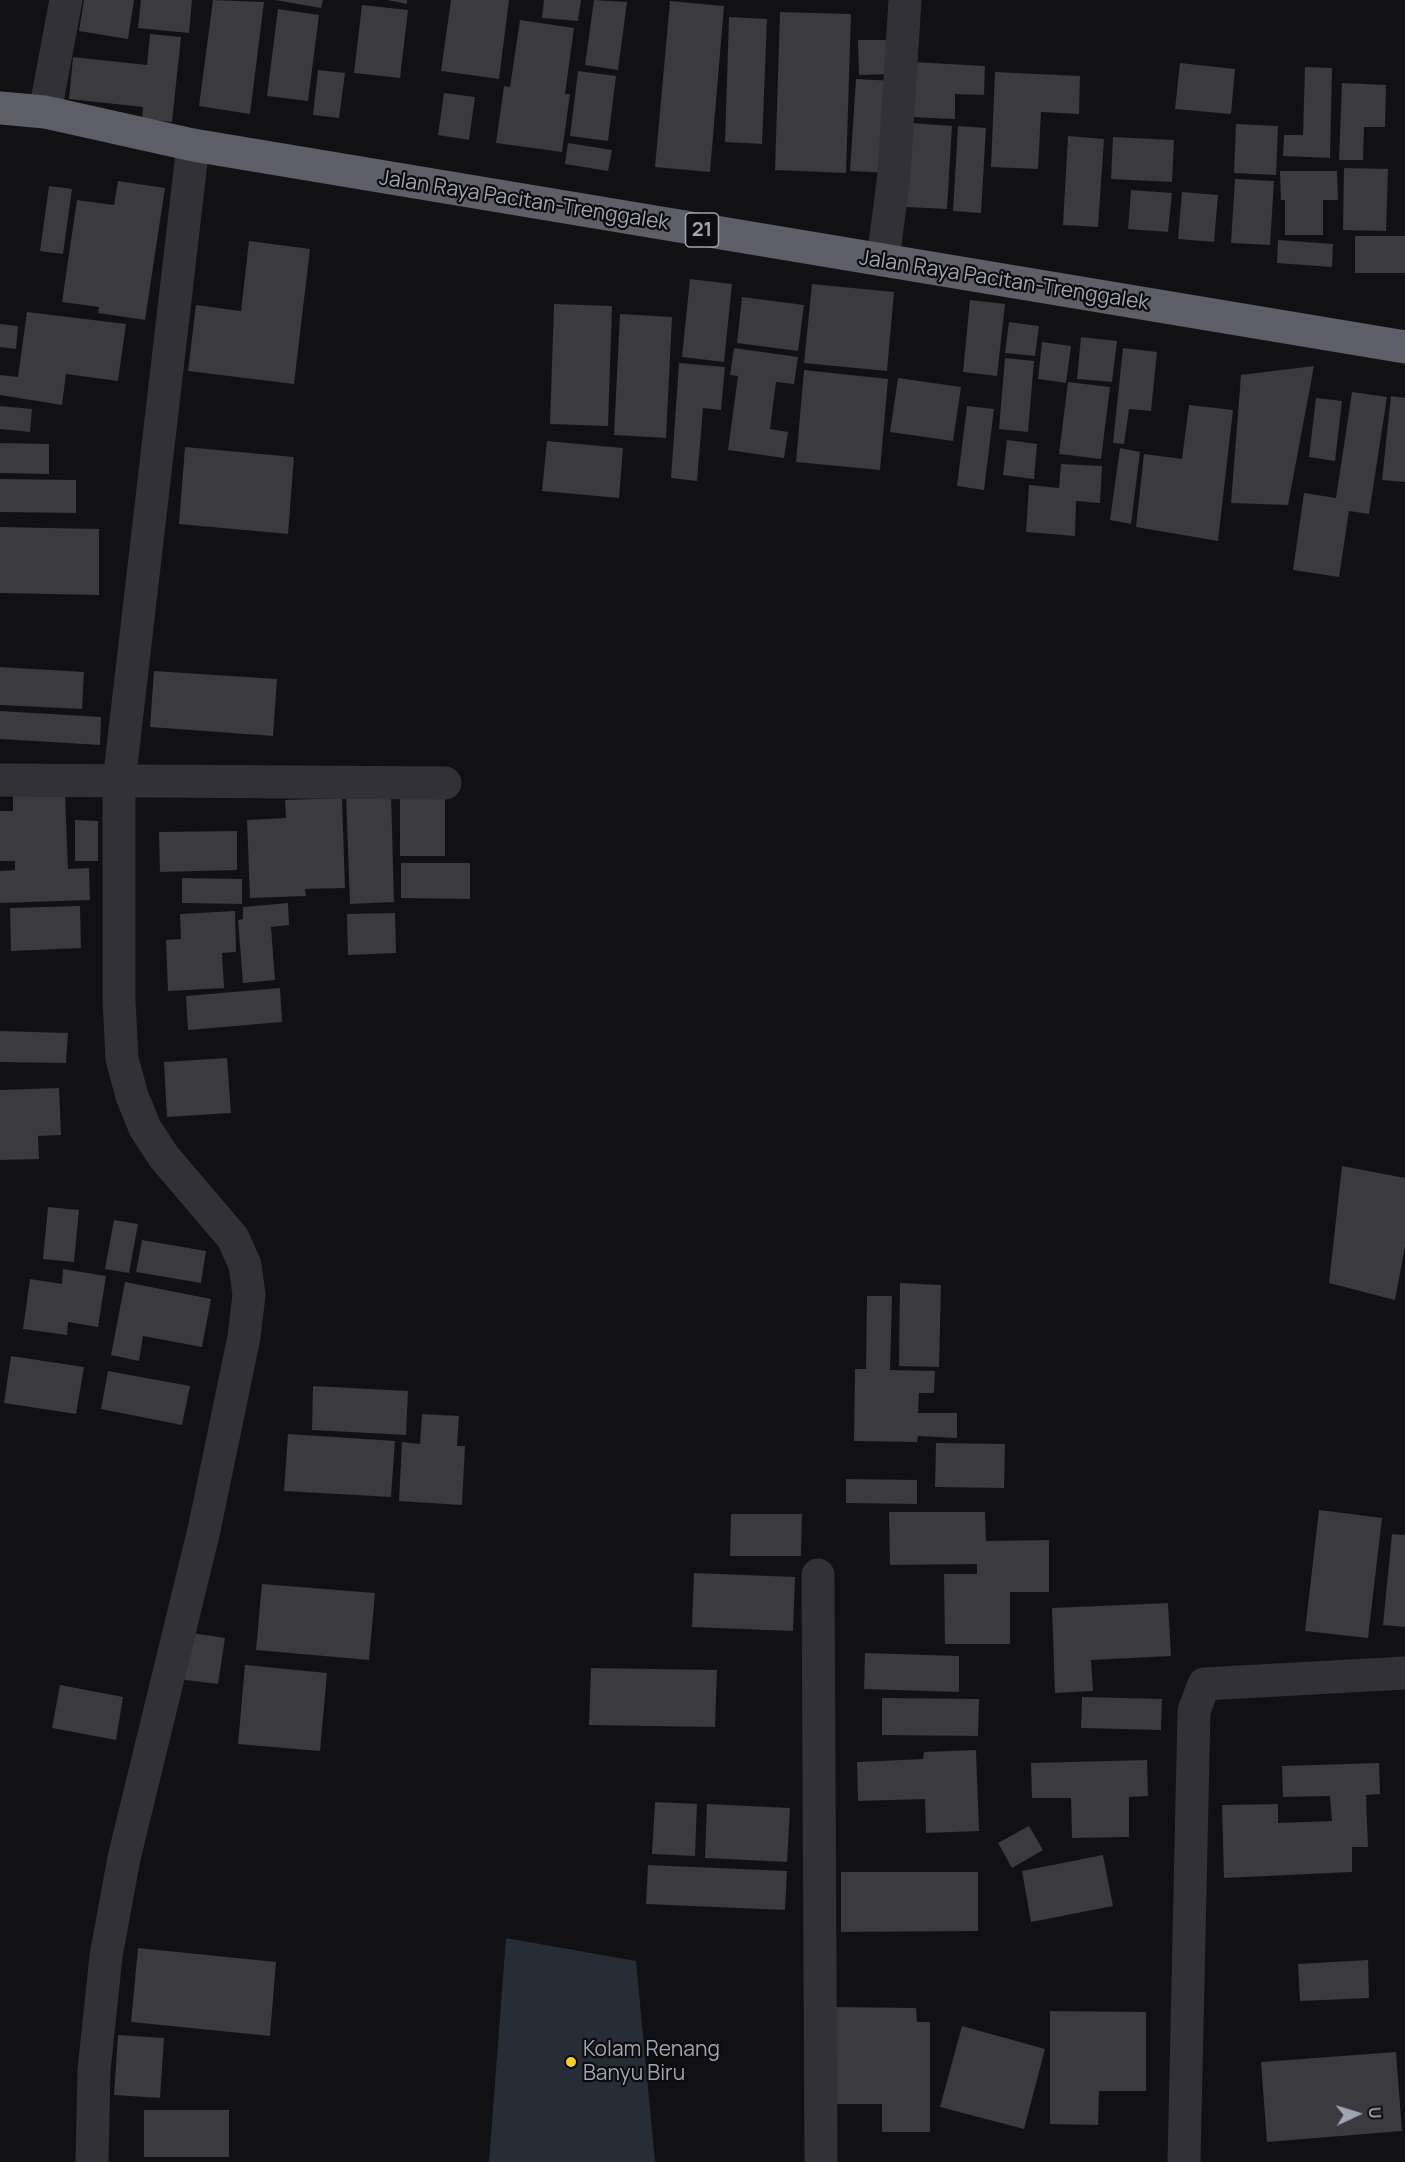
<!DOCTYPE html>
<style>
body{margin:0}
#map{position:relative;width:1405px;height:2162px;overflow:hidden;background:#111012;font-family:Manrope,sans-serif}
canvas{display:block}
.north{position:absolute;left:1327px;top:2084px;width:60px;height:60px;-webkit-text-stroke:4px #0c0b0d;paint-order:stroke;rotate:86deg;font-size:16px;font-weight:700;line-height:24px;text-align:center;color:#a1a4b3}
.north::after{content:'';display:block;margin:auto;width:21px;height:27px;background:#a1a4b3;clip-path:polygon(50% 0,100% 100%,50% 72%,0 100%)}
</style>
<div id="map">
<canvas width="1405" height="2162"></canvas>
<div class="north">U</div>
</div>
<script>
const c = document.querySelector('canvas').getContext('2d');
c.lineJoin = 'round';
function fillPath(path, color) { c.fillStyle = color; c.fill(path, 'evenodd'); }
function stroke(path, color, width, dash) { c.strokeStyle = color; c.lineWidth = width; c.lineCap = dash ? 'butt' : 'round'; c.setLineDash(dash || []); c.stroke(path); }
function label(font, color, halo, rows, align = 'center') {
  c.font = font + ' Manrope,sans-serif'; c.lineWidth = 4.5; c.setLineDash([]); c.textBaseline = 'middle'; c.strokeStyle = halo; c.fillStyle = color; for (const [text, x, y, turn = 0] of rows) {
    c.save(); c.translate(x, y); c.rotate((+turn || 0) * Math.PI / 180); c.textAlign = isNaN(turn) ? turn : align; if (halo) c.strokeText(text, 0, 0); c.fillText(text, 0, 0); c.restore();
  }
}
fillPath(new Path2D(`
 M506,1938l130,23 19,201h-166z`), '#272d36');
fillPath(new Path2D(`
 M84,0h50l-6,39 -49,-8z
 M141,0h51l-3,33 -51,-5z
 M213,0l51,2 -14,112 -51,-8z
 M275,0h48l-2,8z
 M387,0h20v4z
 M451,0h58l-10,79 -58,-8z
 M544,0h37l-3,21 -36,-3z
 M594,0l33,2 -9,68 -33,-5z
 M670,1l54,5 -14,166 -55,-5z
 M362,5l46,5 -8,68 -46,-5z
 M278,9l41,6 -11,86 -41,-5z
 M780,12l71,2 -5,159 -71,-3z
 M729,17l38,2 -5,125 -37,-2z
 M520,20l54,8 -9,66h5l-8,58 -66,-9 8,-57 6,1z
 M150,34l31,3 -9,85 -30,-3 1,-12 -74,-8 4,-42 74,8z
 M858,40h36l1,34 -36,1z
 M913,62l72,4 -1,29 -29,-1v25l-43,-2z
 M1180,63l55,6 -4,45 -56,-5z
 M1305,67l27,1 -2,90 -47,-2 1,-21h19z
 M318,70l27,3 -6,45 -26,-3z
 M578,71l38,5 -8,65 -38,-5z
 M995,72l85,4 -1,38 -38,-2 -3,57 -47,-2z
 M856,79l39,2 -6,92 -39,-2z
 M1342,83l44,2 -1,42h-21l-1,33h-24z
 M444,93l31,4 -6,43 -31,-5z
 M911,123l41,3 -5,83 -41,-2z
 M1236,124l42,2 -2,49 -42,-2z
 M958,126l28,2 -5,85 -28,-2z
 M1068,136l36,3 -6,88 -35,-2z
 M1113,137l61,3 -2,42 -61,-3z
 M568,143l44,7 -4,21 -43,-7z
 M1344,168l44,1 -2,62 -43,-1z
 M1280,171h57l1,29h-15v35h-38v-35h-4z
 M1235,179l39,2 -4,64 -39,-2z
 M118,181l47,7 -20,132 -47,-7 1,-6 -37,-5 15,-102 37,5z
 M49,186l23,3 -9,65 -23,-3z
 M1131,190l41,3 -4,39 -40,-3z
 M1182,192l36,3 -4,47 -36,-3z
 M1355,236h50v37h-50z
 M1278,240l55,4 -1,23 -55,-4z
 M249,241l61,8 -16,135 -106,-13 8,-66 45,6z
 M690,279l42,5 -8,78 -42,-5z
 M812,284l82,8 -7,79 -83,-8z
 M742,297l62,8 -6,46 -61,-8z
 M970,300l35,4 -8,72 -34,-4z
 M554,304l58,2 -4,120 -58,-2z
 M27,312l99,12 -8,57 -52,-7 -4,31 -62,-10v-20l18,2z
 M620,314l52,3 -6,121 -52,-3z
 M1009,322l30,4 -4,30 -30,-3z
 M0,324l18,2 -2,23 -16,-2z
 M1081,337l36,4 -5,41 -35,-3z
 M1042,342l29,4 -5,37 -28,-4z
 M734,348l64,9 -4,27 -18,-2 -6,47 18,3 -4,26 -56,-8 10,-74 -8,-1z
 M1123,348l34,4 -6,59 -22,-2 -5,35 -11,-1z
 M1005,358l29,3 -6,71 -29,-3z
 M679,363l46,4 -4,43 -18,-2 -6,73 -26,-3z
 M1314,366l-26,139 -57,-2 10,-128z
 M804,370l84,9 -8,91 -84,-8z
 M898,378l63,9 -8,54 -63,-9z
 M1068,382l42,5 -9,72 -42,-5z
 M1352,392l35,5 -18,117 -20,-3 -10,66 -46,-7 11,-77 32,5z
 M1391,396l14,2v84l-23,-2z
 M1316,398l26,3 -7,60 -26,-4z
 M1189,405l44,5 -15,131 -82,-14 8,-73 38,5z
 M0,406l32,3 -2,23 -30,-3z
 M967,406l27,3 -10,81 -27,-4z
 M1007,440l30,4 -3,35 -31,-4z
 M547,441l76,7 -4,50 -77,-7z
 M0,443l49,1v30l-49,-1z
 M185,447l109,10 -6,77 -109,-10z
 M1120,448l20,4 -9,72 -21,-4z
 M1061,464l41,2 -2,37 -24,-2 -1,35 -49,-4 3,-47 30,3z
 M0,479l76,1v33l-76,-1z
 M0,527l99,2v66l-99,-2z
 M0,667l84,5 -2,37 -82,-4z
 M154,671l123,8 -4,57 -123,-9z
 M0,711l101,6 -1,28 -100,-6z
 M445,790v66h-45v-65z
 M391,792l3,110 -44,2 -4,-111z
 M65,794l3,75 21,-1 1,32 -90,3v-32l15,-1v-9h-15v-50h13v-15z
 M342,798l3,90 -40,1 1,7 -56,2 -3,-78 39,-2 -1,-18z
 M75,820l23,1v40h-23z
 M237,831v39l-77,2 -1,-40z
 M401,863h69v36l-69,-1z
 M182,878l60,1v25l-60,-1z
 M288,903l1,22 -18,2 4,53 -32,3 -5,-63 5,-1v-12z
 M80,906l1,42 -70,3 -1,-43z
 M235,911l1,41 -14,1 2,35 -56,3 -2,-51 15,-1 -1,-25z
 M395,913l1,40 -48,2 -1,-41z
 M280,988l2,34 -94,8 -2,-34z
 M0,1031l68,2 -2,30 -66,-1z
 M227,1058l4,55 -64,4 -3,-55z
 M59,1088l2,47 -23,1 1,23 -39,1v-70z
 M1342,1166l63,12v68l-10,54 -66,-17z
 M48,1207l31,3 -5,52 -31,-3z
 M114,1220l24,4 -9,49 -24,-4z
 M142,1240l64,11 -5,32 -65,-11z
 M63,1269l43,7 -8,51 -30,-5 -1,13 -44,-6 7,-50 32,5z
 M125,1282l86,17 -9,48 -59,-11 -4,25 -28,-6z
 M900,1283l41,2 -2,82 -40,-1z
 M867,1296h25l-2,74 45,1 -1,22h-15l-1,20h39v25l-39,-2 -1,6 -63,-1 1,-72h11z
 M11,1356l73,11 -8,47 -72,-11z
 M108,1371l82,15 -8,39 -81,-16z
 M313,1386l95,5 -2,44 -94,-5z
 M422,1414l37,2 -2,30h8l-3,59 -63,-4 3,-59 18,2z
 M288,1434l107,7 -4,56 -107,-6z
 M936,1443l69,1 -1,44 -69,-1z
 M846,1479l71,1v24l-71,-1z
 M1319,1510l63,8 -14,120 -63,-7z
 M889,1512h96l1,29 63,-1v52h-39v52h-65l-1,-70h33v-10l-87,1z
 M731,1514h71l-1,42h-71z
 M1392,1534l13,1v92l-22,-2z
 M694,1573l101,4 -2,54 -101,-4z
 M262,1584l113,9 -6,67 -113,-10z
 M1168,1603l3,53 -80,4 2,31 -38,2 -3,-85z
 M186,1632l39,6 -7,46 -40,-5z
 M865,1653l94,3v36l-95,-3z
 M245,1665l82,8 -7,78 -82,-7z
 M591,1668l126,2 -2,57 -126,-2z
 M60,1685l63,12 -7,43 -64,-12z
 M1082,1697l80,2 -1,31 -80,-2z
 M882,1698l97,1 -1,37 -96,-1z
 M976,1750l3,81 -53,2 -1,-34 -67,2 -1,-39 66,-3 1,-7z
 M1147,1760l1,36 -19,1v40l-57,1 -1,-40h-39l-1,-35z
 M1379,1763l1,31 -14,1 2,52h-16v25l-128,6 -2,-73 56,-1v19l54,-2 -2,-25 -47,1 -1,-31z
 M655,1802l42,2 -2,52 -43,-2z
 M707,1804l83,4 -3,54 -82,-4z
 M1029,1826l14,24 -31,18 -14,-25z
 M1103,1855l10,51 -82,16 -9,-51z
 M648,1865l139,6 -2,39 -139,-6z
 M841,1872h137v59l-137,1z
 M138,1948l138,14 -6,74 -139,-14z
 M1368,1960l1,38 -69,3 -2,-37z
 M836,2007l80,1 1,14h13v110h-48v-28h-46z
 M1050,2011l96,1v79h-47l-1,34 -48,-1z
 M962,2026l83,23 -21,80 -84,-22z
 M118,2035l46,3 -4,60 -46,-3z
 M1396,2052l6,79 -135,11 -6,-80z
 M144,2110h85v47h-85z`), '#3a3a3f');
stroke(new Path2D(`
 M45,112l21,-112
 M883,260l11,-86 11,-174
 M0,780l445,3
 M818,1575l3,587
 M92,2162l2,-92 12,-114 18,-98 80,-328 40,-193 5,-42 -4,-30 -12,-27 -69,-81 -19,-29 -13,-32 -10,-37 -3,-59v-218l74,-637
 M1184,2162l10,-451 10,-27 201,-11`), '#313137', 33);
stroke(new Path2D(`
 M0,108l45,4 148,33 1212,202`), '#5d5e68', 33);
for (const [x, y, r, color] of [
 [571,2062,6,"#f7d023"]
]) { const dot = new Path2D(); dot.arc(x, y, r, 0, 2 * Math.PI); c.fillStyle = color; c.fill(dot); stroke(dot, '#0c0b0d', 2); }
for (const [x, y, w] of [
 [702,230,33]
]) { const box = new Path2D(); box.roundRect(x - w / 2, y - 17, w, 34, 4.5); c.fillStyle = '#0c0b0d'; c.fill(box); stroke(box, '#a1a4b3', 1.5); }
label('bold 20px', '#a1a4b3', null, [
 ["21",702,230]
]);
label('21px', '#a1a4b3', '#0c0b0d', [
 ["Jalan Raya Pacitan-Trenggalek",524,201,9],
 ["Jalan Raya Pacitan-Trenggalek",1004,281,9]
]);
label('21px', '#a1a4b3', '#0c0b0d', [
 ["Kolam Renang",583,2050],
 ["Banyu Biru",583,2074]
], 'left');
</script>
